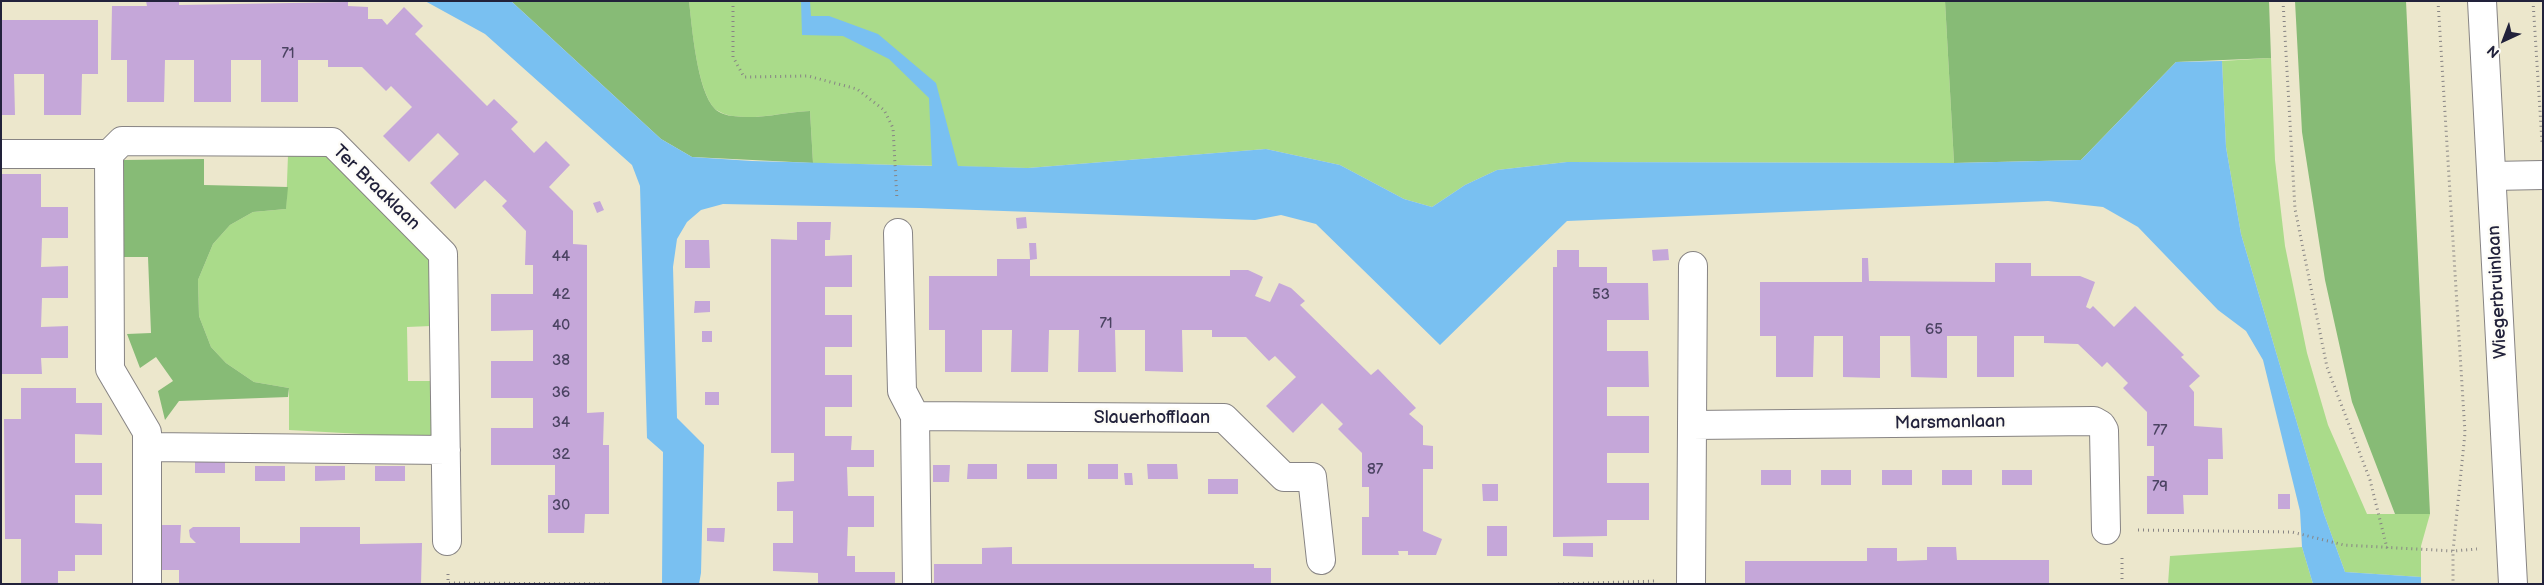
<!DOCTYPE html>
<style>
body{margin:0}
#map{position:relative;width:2544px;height:585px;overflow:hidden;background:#ece7cc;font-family:"Balsamiq Sans",sans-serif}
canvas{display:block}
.frame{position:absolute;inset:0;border:2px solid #22223b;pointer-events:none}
.north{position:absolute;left:2479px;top:15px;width:50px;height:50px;-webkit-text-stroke:4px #fdfcf7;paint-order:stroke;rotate:223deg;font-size:14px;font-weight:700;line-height:20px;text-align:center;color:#22223b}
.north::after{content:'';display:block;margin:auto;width:18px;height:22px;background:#22223b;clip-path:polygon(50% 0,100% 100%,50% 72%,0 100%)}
</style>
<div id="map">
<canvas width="2544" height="585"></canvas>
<div class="frame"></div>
<div class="north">N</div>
</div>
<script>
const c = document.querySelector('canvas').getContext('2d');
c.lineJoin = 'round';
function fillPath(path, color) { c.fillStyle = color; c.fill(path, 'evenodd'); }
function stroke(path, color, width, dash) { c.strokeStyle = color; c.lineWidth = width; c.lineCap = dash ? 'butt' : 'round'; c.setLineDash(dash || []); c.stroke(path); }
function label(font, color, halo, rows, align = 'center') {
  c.font = font + ' "Balsamiq Sans",sans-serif'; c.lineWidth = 5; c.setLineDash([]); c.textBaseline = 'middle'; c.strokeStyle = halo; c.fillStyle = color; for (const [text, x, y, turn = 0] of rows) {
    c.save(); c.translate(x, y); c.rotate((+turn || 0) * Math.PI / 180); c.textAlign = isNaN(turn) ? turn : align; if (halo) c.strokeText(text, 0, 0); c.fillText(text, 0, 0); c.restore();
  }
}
fillPath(new Path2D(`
 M689,1h1256l9,162 -387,-1 -70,8 -32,15 -33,22 -28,-8 -64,-34 -74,-16 -238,19 -215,-5 -3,-52c-25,1 -53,9 -77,5 -5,0 -14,-4 -18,-7 -18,-19 -23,-81 -26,-108z
 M2271,58l4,102 10,86 22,107 21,72 39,89h63l-9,32v31l-76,-5 -21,-58 -83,-280 -15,-87 -4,-86z
 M288,155l40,1 103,105v65l-24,1 1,54h24l1,57 -144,-8v-42l-35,-6 -28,-19 -15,-16 -12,-31 -1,-36 15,-36 17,-19 23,-13 33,-3z
 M2302,547l11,37h-145l2,-28z`), '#aadb8a');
fillPath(new Path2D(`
 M511,1h178c3,26 8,90 26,108 4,4 13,7 18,7 25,4 52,-4 77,-5l3,52 -121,-6 -31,-18z
 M1945,1h324l2,57 -95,4 -95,98 -127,3z
 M2295,1h111l24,513h-35l-43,-112 -27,-122 -23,-148z
 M204,159v26l84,2 -2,22 -33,3 -23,13 -17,19 -15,36 1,36 12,31 15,16 28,19 35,6 -1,9 -109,4 -14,19 -7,-29 15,-10 -17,-24 -16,11 -13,-34 24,-1 -3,-76h-24l-1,-97z`), '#87bb76');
fillPath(new Path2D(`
 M425,1h86l150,138 31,18 60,4 180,5 -3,-68 -40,-39 -46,-23 -41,-1 -1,-34h9l1,15h18l49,18 58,49 22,83 70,2 238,-19 74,16 64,34 28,8 33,-22 32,-15 70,-8 387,1 127,-3 95,-98 46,-1 4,86 15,87 83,280 21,58 76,5v7h-108l-11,-37 -2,-36 -37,-151 -17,-29 -28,-21 -80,-83 -35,-20 -55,-6 -481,20 -127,124 -124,-121 -35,-9 -26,5 -335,-12 -197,-4 -22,6 -14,12 -10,17 -4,28 4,151 27,27 -3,128 -2,11h-37l1,-132 -16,-14 -7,-252 -8,-21 -147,-131z`), '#79c0f1');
fillPath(new Path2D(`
 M146,1h33v4l169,-3v4l20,1v12h14l5,6 17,-18 19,19 -8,8 72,72 7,-7 24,23 -7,7 23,24 12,-12 24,24 -21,22 24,24v33l14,1v168l17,-1 -1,33h6v69h-24l-1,19h-36v-38h7v-30h-64v-37h42v-30h-42v-37h42v-31l-42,1v-37h42v-29h-8l1,-34 -24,-25 5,-5 -22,-21 -30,29 -25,-26 29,-29 -21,-21 -29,29 -26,-26 29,-29 -21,-21 -5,5 -24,-24h-34v-7h-30v42h-37v-42h-30v42h-37v-42h-29l-1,42h-37v-42h-16l1,-54h35z
 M1,20h97v54h-16l-1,41h-37v-41h-30l1,41h-14z
 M1,174h40v33h27v31h-26l-1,29 27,-1v32h-26l-1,29 27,-1v32h-27l1,16h-41z
 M600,201l4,9 -7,3 -4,-10z
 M1026,217l1,11 -10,1 -1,-11z
 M797,222h34l-1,18h-5v16l27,-1v32h-27v28h27v32h-27v28h27v32h-27v29h27l-1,14h23v17h-27l1,29h26v31h-26l-1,29h8v16h40v12h-77v-11l-45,-2v-28h20v-32h-16v-29l17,-1v-28h-23v-214l26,1z
 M685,240h24l1,28h-25z
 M1029,243h7l1,16 -7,1v16h200v-6h18l15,7 -8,19 15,6 9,-19 12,5 14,13 -5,4 71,70 7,-6 38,39 -7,6 14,12v19l10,1v23h-10v62l19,8 -6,16h-28v-4h-10l1,4h-37v-38h7v-30h-7v-34l-24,-24 5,-5 -21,-21 -29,30 -27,-27 30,-29 -21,-21 -6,5 -23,-24h-34v-7h-30l1,42 -38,-1v-41h-30l1,42h-38l1,-42h-30l-1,42h-37l1,-42h-30v42h-37v-42h-16v-54h68v-17h33z
 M1668,249l1,11 -16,1 -1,-11z
 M1557,250h22v17h28v16h41l1,37h-42v31h41l1,36h-42v29h42v37h-42v30h42v37h-42v16l-54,1v-270h4z
 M1862,258h6l1,23 126,1v-19h36v13h49l15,6 -9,25 4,2 3,-3 21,21 21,-21 49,49 -3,2 19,19 -11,10 5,6v34l28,2 1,31h-15v36h-25l1,19h-37v-38h7v-30h-7v-34l-24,-24 5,-5 -21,-21 -5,5 -24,-23 -34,-1v-7h-30v41h-37v-41h-30v42l-36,-1 -1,-41h-30v42l-37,-1v-41h-29l-1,41h-37v-41h-16v-54h102z
 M695,301h15v11l-16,1z
 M702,331h10v11h-10z
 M21,388h55v15h26v32l-27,-1v29h27v32h-27v28l27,1v31h-27v16h-17v13h-37v-45h-16l-1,-120h17z
 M705,392h14v13h-14z
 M195,458h30v15h-30z
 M968,464h29v15h-30z
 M1027,464h30v15h-30z
 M1088,464h30v15h-30z
 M1147,464h30l1,15h-30z
 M933,465h17l-1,17h-16z
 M255,466h30v15h-30z
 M315,466h30v14l-30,1z
 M375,466h30v15h-30z
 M1761,470h30v15h-30z
 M1821,470h30v15h-30z
 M1882,470h30v15h-30z
 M1942,470h30v15h-30z
 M2002,470h30v15h-30z
 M1124,473h8l1,12h-8z
 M1208,479h30v15h-30z
 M1482,484h16v17h-15z
 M2278,494h12v15h-12z
 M162,525h19l-1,18h16l-6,-6 -1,-7 4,-3h47v16h60v-16h60v17l62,-1 -1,41h-242v-14h-17z
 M1487,526h20v30h-20z
 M707,528h18l-1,14 -17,-1z
 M1563,543h30v14l-30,-1z
 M1012,547v17h242v4h17v16h-337v-20h48v-16z
 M1927,547h29l1,13h92v24h-304v-23h122v-13h30v13l30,-1z`), '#c5a7d9');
const minor = new Path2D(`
 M2482,1l31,583
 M1,154h108l13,-13 210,1 111,112 4,287
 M109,154l1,215 37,63v152
 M2492,176l51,-1
 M898,233l4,158 13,25 2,168
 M915,416l309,2 60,59h28l9,83
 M1692,425l402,-4 7,4 3,5 2,100
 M148,447l298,3
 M1691,584l2,-318`);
stroke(minor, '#878484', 30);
stroke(new Path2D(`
 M733,1v56l11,20 64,-1 49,13 27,21 9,18 4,72
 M2283,1l12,208 32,158 43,113 17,68
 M2438,1l27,432 -12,118v33
 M2533,1l9,141
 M2138,530l154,2 52,13 109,6 24,-2
 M448,574v9l166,1
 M1558,584l99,-3
 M2122,584v-26`), '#878484', 3, [1, 4]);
stroke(minor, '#fff', 28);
label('15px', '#4b4362', null, [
 ["71",288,54],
 ["44",561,257],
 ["42",561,295],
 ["53",1601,295],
 ["71",1106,324],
 ["40",561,326],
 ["65",1934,330],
 ["38",561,361],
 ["36",561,393],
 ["34",561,423],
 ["77",2160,431],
 ["32",561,455],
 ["87",1375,470],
 ["79",2160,487],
 ["30",561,506]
]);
label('18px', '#22223b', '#fdfcf7', [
 ["Ter Braaklaan",376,188,44],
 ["Wiegerbruinlaan",2498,292,-93],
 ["Slauerhofflaan",1152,418],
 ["Marsmanlaan",1950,423,-1]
]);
</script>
